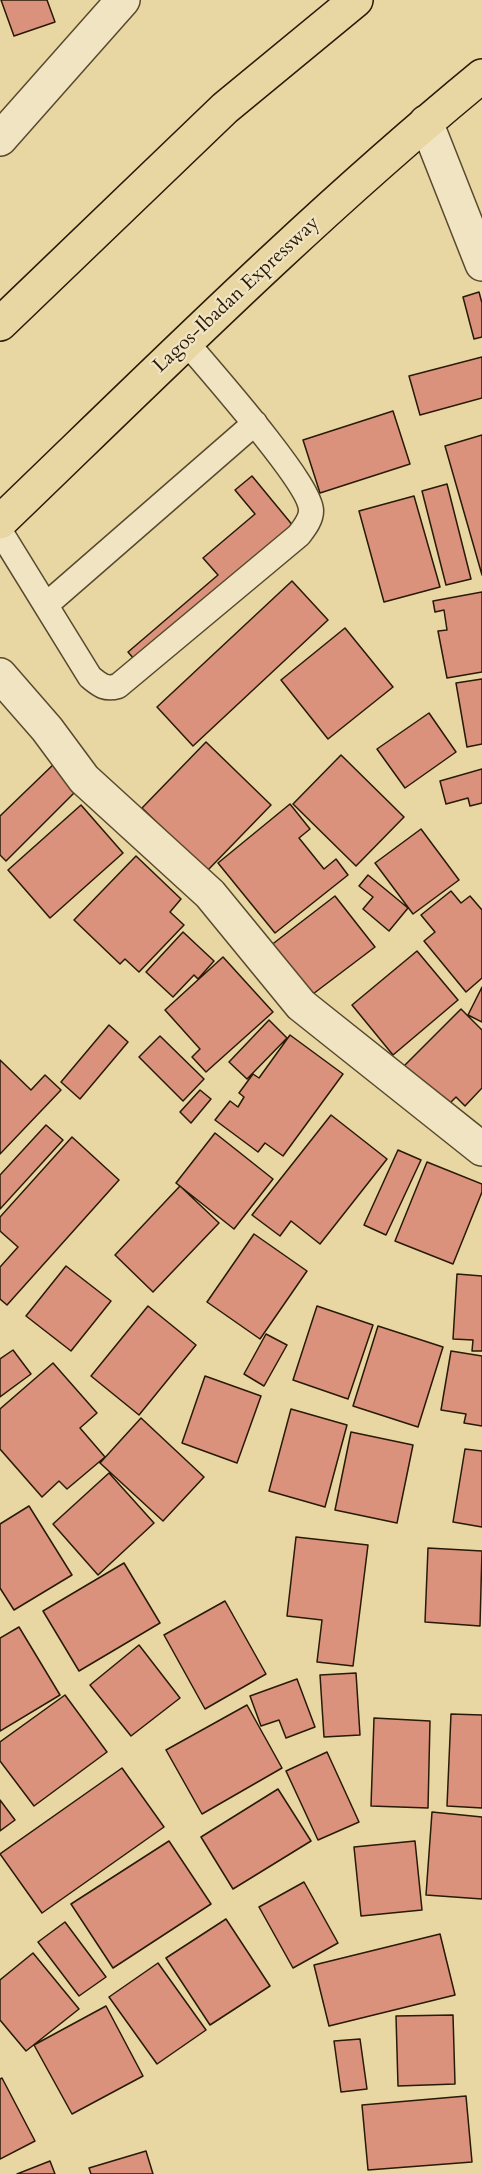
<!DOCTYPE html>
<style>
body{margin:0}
canvas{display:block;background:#e8d6a3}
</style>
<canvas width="482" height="2174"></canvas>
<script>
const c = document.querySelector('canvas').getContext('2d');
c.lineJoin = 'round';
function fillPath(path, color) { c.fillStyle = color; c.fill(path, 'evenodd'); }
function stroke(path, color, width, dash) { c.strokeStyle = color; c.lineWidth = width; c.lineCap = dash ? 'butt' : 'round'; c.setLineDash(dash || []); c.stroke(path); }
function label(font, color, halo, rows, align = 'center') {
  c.font = font + ' Cardo,serif'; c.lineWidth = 4.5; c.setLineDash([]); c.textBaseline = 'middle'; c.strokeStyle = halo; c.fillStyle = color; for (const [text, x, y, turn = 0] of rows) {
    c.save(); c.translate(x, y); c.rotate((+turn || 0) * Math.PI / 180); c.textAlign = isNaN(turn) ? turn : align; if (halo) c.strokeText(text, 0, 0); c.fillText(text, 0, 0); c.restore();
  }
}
const building = new Path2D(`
 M1,0h46l8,22 -41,14z
 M479,292l3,11v34l-8,2 -11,-42z
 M482,357v41l-62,17 -11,-39z
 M393,411l17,53 -90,29 -17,-53z
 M482,435v140l-37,-129z
 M252,476l47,57 -159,133 -12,-14 90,-77 -15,-17 52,-44 -20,-24z
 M447,484l24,95 -25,6 -24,-94z
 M414,496l26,91 -56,15 -25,-91z
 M292,581l36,39 -135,126 -36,-39z
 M482,592v80l-35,6 -9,-47 9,-1 -3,-20 -9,2 -2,-11z
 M345,628l48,59 -65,52 -47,-59z
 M482,679v65l-15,3 -11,-64z
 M429,713l27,39 -51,36 -28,-39z
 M206,742l65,63 -64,66 -65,-63z
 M341,755l63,62 -48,49 -63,-62z
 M56,762l24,25 -74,74 -6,-6v-39z
 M482,769v34l-12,3 -2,-8 -22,6 -6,-23z
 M290,804l20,25 -11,9 25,31 12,-10 12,16 -73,58 -57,-70z
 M81,805l42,48 -73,65 -42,-48z
 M421,829l38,51 -46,34 -38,-51z
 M136,856l45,43 -11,13 14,13 -45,47 -14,-13 -5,5 -46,-44z
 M368,875l40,33 -19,23 -26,-22 10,-12 -14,-11z
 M451,891l10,12 9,-7 12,14v68l-16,14 -42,-51 11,-9 -14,-17z
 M335,896l40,51 -66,50 -39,-51z
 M183,932l31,29 -16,18 -4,-4 -21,22 -27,-25z
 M417,951l41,49 -65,55 -41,-50z
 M223,957l50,55 -67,60 -14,-15 8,-8 -35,-39z
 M482,987v35l-14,-7z
 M461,1009l21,21v58l-17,18 -9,-9 -12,12 -42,-41z
 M269,1020l18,18 -40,41 -18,-17z
 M109,1025l19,17 -48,57 -19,-17z
 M290,1035l53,39 -60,82 -18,-13 -7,9 -43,-32 15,-19 8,6 6,-10 -5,-4 14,-19 6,4z
 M160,1036l44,43 -21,22 -44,-44z
 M0,1060l31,30 14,-15 16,15 -61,64z
 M200,1090l11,9 -20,24 -11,-11z
 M331,1115l56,44 -67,85 -29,-23 -11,15 -28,-21z
 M46,1125l17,15 -63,69v-34z
 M215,1133l58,46 -39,50 -58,-46z
 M72,1137l47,43 -112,125 -7,-6v-32l18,-20 -18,-16v-14z
 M398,1150l23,10 -35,75 -22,-10z
 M427,1162l55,22v8l-29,72 -58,-23z
 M180,1186l39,37 -66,69 -38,-37z
 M254,1234l53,37 -47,68 -53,-37z
 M66,1266l45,35 -40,50 -45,-35z
 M457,1274l25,2v75h-10l1,-11 -20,-1z
 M148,1306l48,39 -57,70 -48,-39z
 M317,1306l56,19 -25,74 -55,-19z
 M378,1326l65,21 -25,80 -65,-21z
 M266,1334l21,11 -23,41 -20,-12z
 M13,1350l18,24 -31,23v-38z
 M451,1351l31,5v70l-18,-3 2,-9 -25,-4z
 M53,1363l44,50 -17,15 25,29 -38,32 -8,-8 -17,16 -42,-48v-40z
 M205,1376l56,20 -24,67 -55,-20z
 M291,1409l56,16 -22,82 -56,-16z
 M141,1418l63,59 -41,44 -63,-58z
 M351,1432l62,13 -16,78 -62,-13z
 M465,1449l17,2v76l-29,-5z
 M109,1473l45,50 -56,52 -45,-51z
 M29,1506l43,69 -58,35 -14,-22v-64z
 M296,1537l72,8 -15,121 -36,-4 5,-42 -35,-4z
 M428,1548l54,3 -2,75 -55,-4z
 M124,1563l36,60 -81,48 -36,-60z
 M225,1601l41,73 -61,35 -41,-74z
 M19,1627l41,68 -60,36v-93z
 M139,1645l41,53 -49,38 -41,-51z
 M356,1673l4,62 -36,2 -4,-62z
 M297,1679l18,48 -29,11 -7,-18 -18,6 -11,-30z
 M65,1695l42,57 -73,54 -34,-45v-19z
 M247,1705l35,63 -80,46 -36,-64z
 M451,1714l31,1v93l-35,-2z
 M374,1718l56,3 -2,87 -57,-2z
 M327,1752l32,70 -41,18 -32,-69z
 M122,1768l42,59 -122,86 -42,-59z
 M278,1789l33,52 -78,48 -32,-52z
 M0,1800l15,20 -15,11z
 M432,1812l50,5v82l-56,-4z
 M169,1841l42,63 -98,64 -42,-64z
 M415,1841l7,69 -61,6 -7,-69z
 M304,1882l34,61 -45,25 -34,-61z
 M226,1919l44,67 -60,39 -44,-67z
 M65,1922l41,55 -27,19 -41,-54z
 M440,1934l15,61 -126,31 -15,-61z
 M33,1953l46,56 -53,42 -26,-31v-40z
 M158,1963l48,67 -49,34 -48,-67z
 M106,2006l37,70 -71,38 -38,-69z
 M453,2015l2,69 -57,2 -2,-70z
 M360,2039l7,50 -26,3 -7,-51z
 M2,2078l33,63 -35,18v-80z
 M466,2096l6,66 -104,8 -6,-65z
 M146,2151l7,23h-62l-2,-6z
 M50,2161l5,13h-38z`);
fillPath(building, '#db927c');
stroke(building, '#281a06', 1.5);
const service = new Path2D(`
 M0,531l90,146c10,8 15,13 28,9l181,-151c5,-7 12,-15 12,-24 1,-26 -104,-144 -125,-169
 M46,605l209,-182`);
const minor = new Path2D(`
 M426,122l56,142
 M0,139l123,-139
 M0,675l47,54 37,50 126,115 91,111 181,144`);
const motorway = new Path2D(`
 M0,324l225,-216 131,-108
 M0,522c158,-152 313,-307 482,-446`);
stroke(service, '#58492d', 27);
stroke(minor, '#58492d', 36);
stroke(motorway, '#281a06', 36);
stroke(service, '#f0e4c3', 24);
stroke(minor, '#f0e4c3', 33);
stroke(motorway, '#e8d6a3', 33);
label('20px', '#281a06', '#f0e4c3', [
 ["Lagos-Ibadan Expressway",237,295,-43]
]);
</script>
